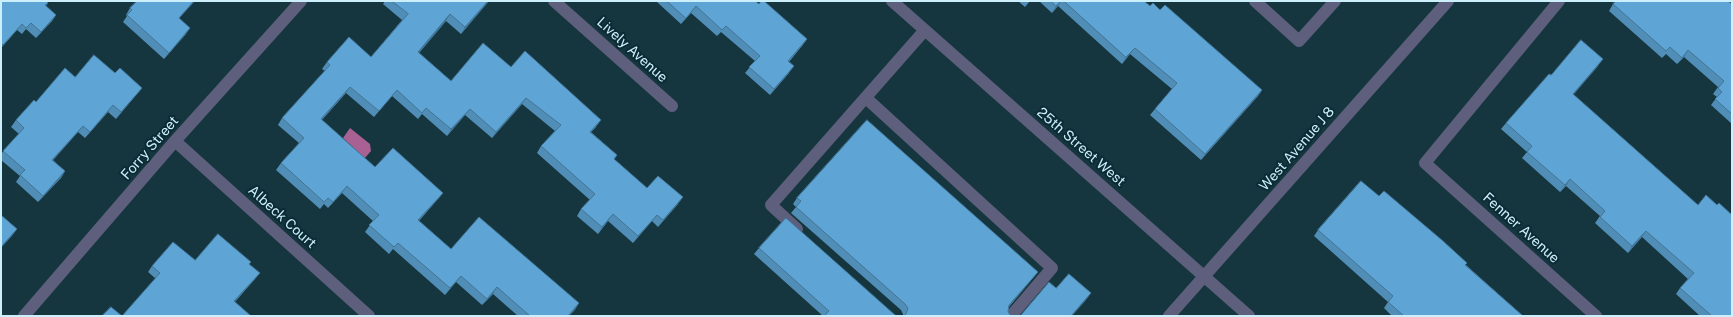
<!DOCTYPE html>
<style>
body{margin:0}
#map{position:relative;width:1733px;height:317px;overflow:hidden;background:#16363f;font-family:"Public Sans",sans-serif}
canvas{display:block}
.frame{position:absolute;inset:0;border:2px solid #cbeffb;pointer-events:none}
</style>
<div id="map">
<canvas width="1733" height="317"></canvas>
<div class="frame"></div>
</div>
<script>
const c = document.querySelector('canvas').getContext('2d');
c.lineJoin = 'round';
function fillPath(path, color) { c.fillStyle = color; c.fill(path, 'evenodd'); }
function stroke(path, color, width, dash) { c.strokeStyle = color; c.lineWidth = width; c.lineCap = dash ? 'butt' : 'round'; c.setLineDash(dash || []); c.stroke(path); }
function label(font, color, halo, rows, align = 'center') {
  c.font = font + ' "Public Sans",sans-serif'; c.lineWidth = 4; c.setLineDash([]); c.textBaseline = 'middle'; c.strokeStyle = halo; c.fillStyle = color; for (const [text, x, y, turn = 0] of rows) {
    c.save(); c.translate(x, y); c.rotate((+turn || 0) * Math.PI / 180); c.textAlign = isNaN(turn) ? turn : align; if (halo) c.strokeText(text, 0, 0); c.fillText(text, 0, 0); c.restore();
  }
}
fillPath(new Path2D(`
 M350,128l20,16 1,7 -14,16 -11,-8 9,-10 -12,-11z`), '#a96092');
stroke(new Path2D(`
 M554,1l118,105
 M892,1l357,315
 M1255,1l44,40 36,-40
 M1559,1l-134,162 171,153
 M866,98l186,170 -41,48
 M175,141l194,175
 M797,229l-26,-24 154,-175
 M24,316l151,-175 126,-140
 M1169,316l279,-315`), '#5d5f7c', 12);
fillPath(new Path2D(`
 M1,1l47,2 -2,3 10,9 -4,6 -16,17 -10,-9 -4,5 -5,-4 -16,18z
 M385,1h104l-28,33 -15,-13 -27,32 32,28 60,-14 85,60 -5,5 26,23 -3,4 33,29 31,16 -20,23 -6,-6 -19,22 -25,-22 -10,13 -21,-18 4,-7 9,-9 -53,-47 4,-7 14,-15 -33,-27 -30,34 -27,-23 -18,21 -25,-22 -4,5 -26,-23 -18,21 -28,-24 -24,27 53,47 68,26 -5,6 -19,22 32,28 128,54 -10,13h-51l-25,-22 -11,11 -26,-23 -11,13 -52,-46 -4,5 -24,-22 8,-11 -31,-28 -14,15 -4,-4 -4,5 -44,-39 5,-7 18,-20 -21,-18 4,-7 43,-47 -3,-2 5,-7 44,-5 31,-37 -19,-16z
 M658,1h97l52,38 -5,7 -13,16v11l-19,22 -25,-22 10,-12 -34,-29 -4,4 -26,-23 -10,11 -24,-22z
 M1018,1h12l-5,6z
 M1039,1h105l6,5 10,4 102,80 -4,6 -57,64 -51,-45 5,-6 17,-20 -42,-35 -8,10 -64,-58 -6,7z
 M1613,4h119v120l-21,-19 6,-8 -4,-3 5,-7 -34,-30 -7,7 -11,-10 -4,4 -53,-47z
 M130,8l49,10 7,16 -22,25 -41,-37 4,-6 -1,-1z
 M1598,66l-25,29 159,221h-32l-24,-22 4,-6 8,-9 -46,-42 -14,16 -33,-30 5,-7 -34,-30 -6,6 -38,-34 5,-6 -26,-23 5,-6 45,-48z
 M75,77l67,11 -5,6 -21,25 -8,-7 -23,26 -7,-6 -25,28 12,11 -4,7 -23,24 -22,-20 4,-6 -19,-16v-6l18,-20 -8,-7 5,-7 20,-18z
 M1379,196l87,69 57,51h-131l-8,-8 4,-6 -74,-66 4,-6z
 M797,198l236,80 -24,29 -1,5 3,4h2h-110v-2l-2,-4 -110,-97 5,-6 -3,-3z
 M759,248l136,67 3,1h-75l-69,-62z
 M195,260l54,4 6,15 -20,23 -80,-24 -7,-6 4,-6z`), '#518eb7');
fillPath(new Path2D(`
 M194,1h1l-21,23 5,-6z
 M488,1h1l-28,33 4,-7z
 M1061,1l-3,5 -6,7 4,-7z
 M696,6l-5,7 -10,11z
 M450,14l-4,7 -32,38 4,-7z
 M56,15l-4,6 -16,17 5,-6z
 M22,24l-5,6 -16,18 2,-3z
 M190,28l-4,6 -22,25 5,-6z
 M807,39l-5,7 -19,21 5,-6z
 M1135,48l-5,6 -8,10 4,-7z
 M1688,50l-4,7 -7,7 5,-6z
 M1603,59l-5,7 -30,35 5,-7z
 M794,66l-5,7 -19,22 4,-6z
 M350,87l-4,6 -29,32 4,-6z
 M142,88l-5,6 -21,25 5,-7z
 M1262,90l-4,6 -57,64 4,-6z
 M526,98l-4,6 -30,34 4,-6z
 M113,105l-5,7 -23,26 5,-6z
 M470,109l-5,6 -18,21 4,-7z
 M601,120l-5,7 -11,11 5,-6z
 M83,126l-5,6 -30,34 4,-6z
 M65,171l-4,7 -23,24 5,-6z
 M1570,179l-4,7 -6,6 5,-7z
 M347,186l-5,7 -14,15 5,-6z
 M443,193l-5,6 -24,27 4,-6z
 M683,197l-5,7 -20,23 5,-7z
 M613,214l-5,7 -10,13 4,-7z
 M657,215l-5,6 -19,22 5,-7z
 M17,229l-5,7 -11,12v-1z
 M1646,231l-4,6 -14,16 4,-7z
 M1038,272l-5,6 -28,33 4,-6z
 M260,273l-5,6 -25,28 4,-6z
 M461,276l-5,6 -11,13 5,-7z
 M497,287l-4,7 -11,11z
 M1091,293l-5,7 -14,16h-1z
 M579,303l-4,7 -6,6h-1z`), '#427495');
const building = new Path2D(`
 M1,1h45l2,2 -3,2 11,10 -15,17 -10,-9 -5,5 -4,-4 -19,21 -2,-2z
 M137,1h57l-15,17 11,10 -21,25 -42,-38 5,-5 -2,-2z
 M392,1h96l-23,26 -15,-13 -32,38 33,29 32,-38 28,24 14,-16 76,69 -11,12 27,23 -3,4 33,29 11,-12 25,21 -20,23 -6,-5 -19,21 -25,-22 -11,13 -21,-18 14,-15 -54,-48 20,-21 -35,-27 -30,34 -26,-23 -19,20 -25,-21 -4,5 -25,-23 -18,21 -29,-24 -29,32 54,48 18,-19 50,45 -25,27 33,29 28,-32 100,86 -11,13h-38l-33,-29 -10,12 -26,-23 -11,12 -52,-45 -4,4 -25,-22 10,-10 -32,-29 -14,16 -5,-4 -4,4 -43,-39 23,-25 -22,-20 48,-53 -3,-3 22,-25 22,20 37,-43z
 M667,1h88l4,3 2,-3h3l43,38 -19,22 6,5 -20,23 -25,-22 11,-11 -34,-30 -4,4 -26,-24 -10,12z
 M1051,1h10l-5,5z
 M1064,1h80l6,5 3,-3 7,7 5,-5 97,85 -57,64 -50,-45 22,-26 -42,-35 -9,9z
 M1616,1h112l4,3v110l-17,-15 7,-7 -4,-4 6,-7 -36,-31 -6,8 -12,-11 -4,4 -53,-47z
 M1581,40l22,19 -30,35 125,111 8,-10 11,10 2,-2 13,12v101h-20l-32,-28 14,-15 -48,-42 -14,15 -32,-29 5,-6 -35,-32 -5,6 -38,-33 5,-6 -26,-23 43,-49 2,1z
 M94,55l21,18 5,-5 22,20 -21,24 -8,-7 -23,27 -7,-6 -31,34 13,11 -22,25 -23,-21 5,-5 -22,-19 21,-23 -8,-8 18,-20 2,2 29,-34 10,9z
 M867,120l171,152 -29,33 -1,7 3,4h2h-109l2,-2 2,-6 -3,-4 -109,-97 5,-6 -4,-3z
 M1361,181l18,15 5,-5 59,50 24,22 -2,2 58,51h-119l-16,-14 5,-6 -75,-66z
 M1,215l16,14 -16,18z
 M786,218l109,97 3,1h-74l5,-5 -70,-63z
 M218,234l33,28 -2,2 11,9 -26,28 17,15h-129l38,-43 -8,-7 21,-24 22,18z
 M1069,274l22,19 -20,23h-52l2,-1 28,-33 7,6z
 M111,307l11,9h-20z`);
fillPath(building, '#5ea5d5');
stroke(building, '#427495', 1);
label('14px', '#cbeffb', '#0b2b35', [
 ["Lively Avenue",632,50,42],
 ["25th Street West",1081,147,41],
 ["Forry Street",150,148,-49],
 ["West Avenue J 8",1297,149,-49],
 ["Albeck Court",282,217,42],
 ["Fenner Avenue",1521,228,42]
]);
</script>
